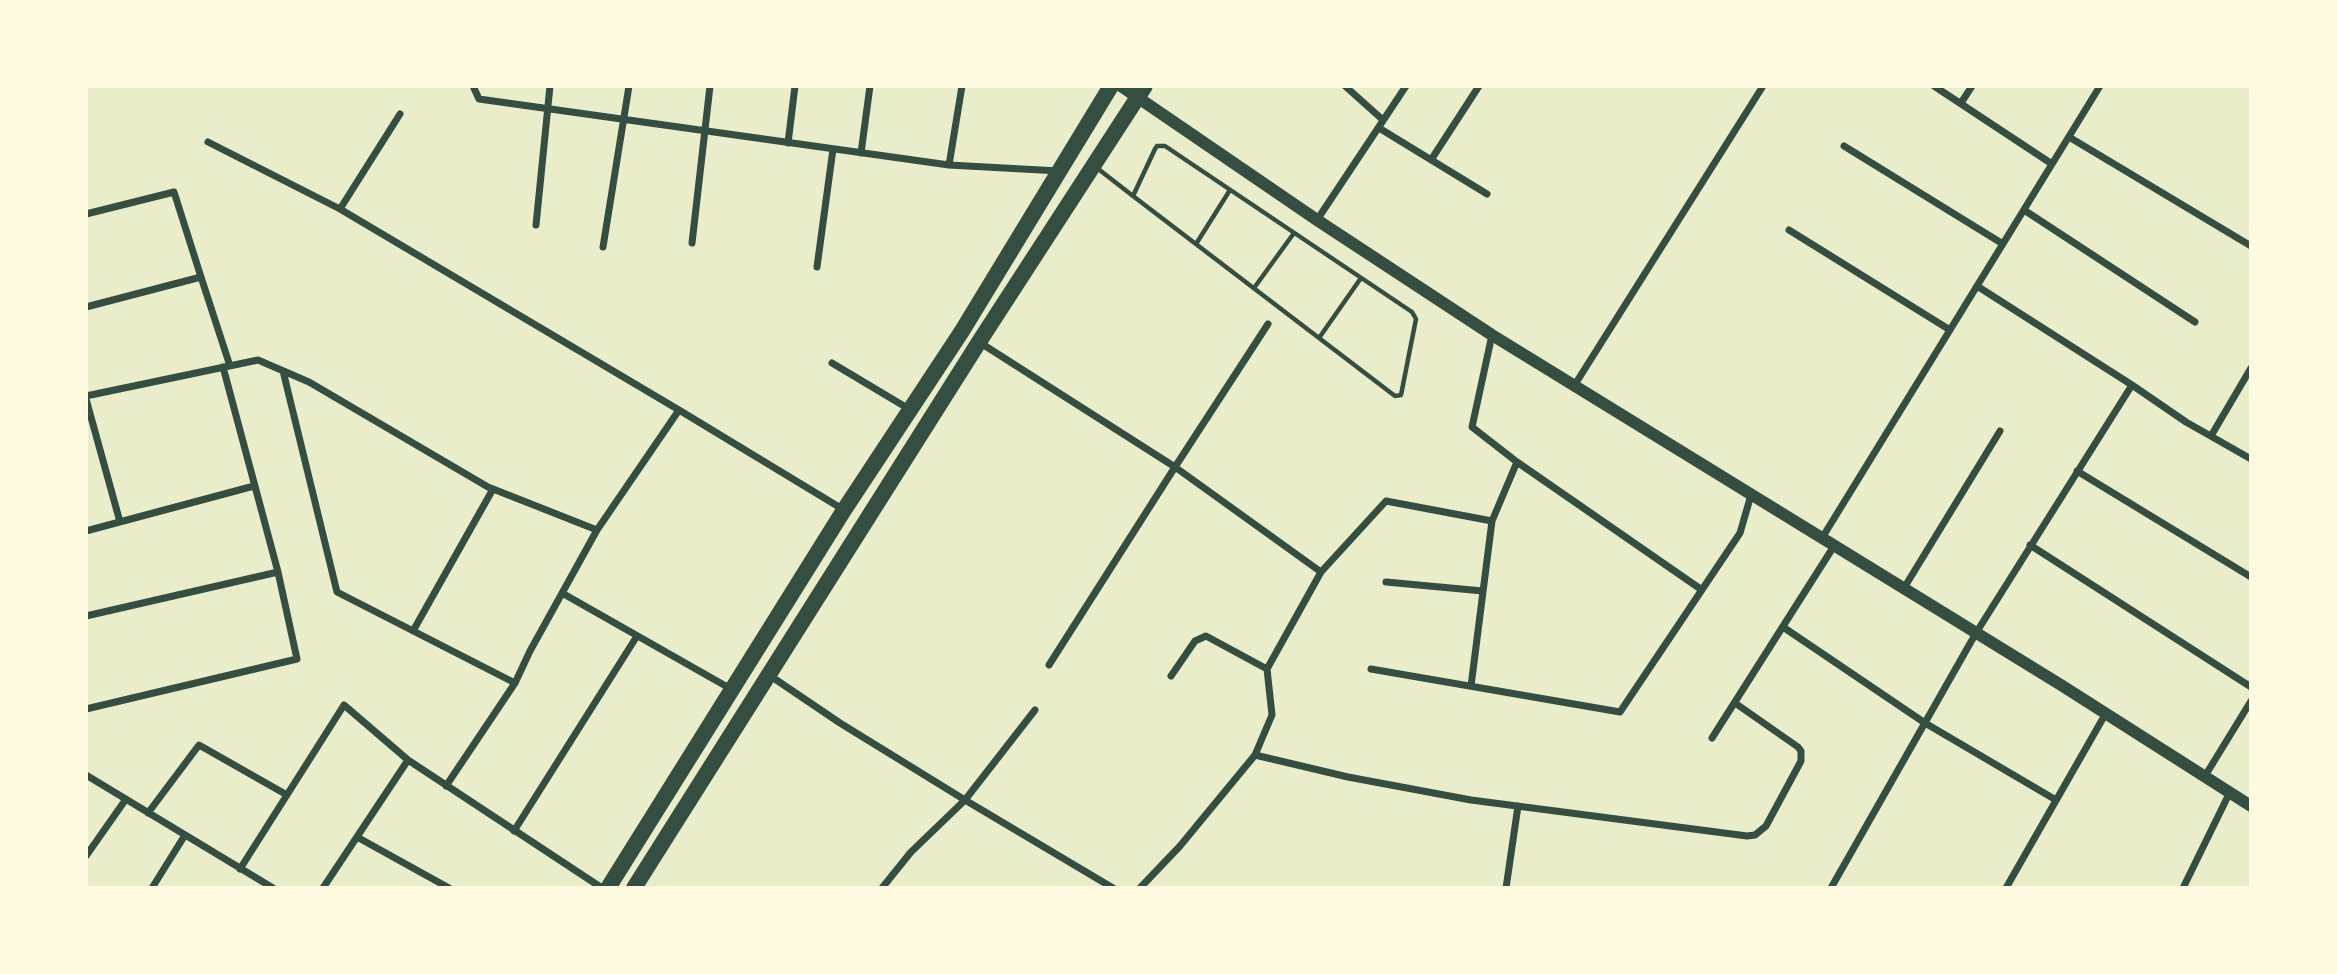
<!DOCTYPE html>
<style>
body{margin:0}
#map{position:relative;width:2337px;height:974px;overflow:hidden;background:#e9edc9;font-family:Literata,serif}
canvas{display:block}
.frame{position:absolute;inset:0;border:88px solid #fefae0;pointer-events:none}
</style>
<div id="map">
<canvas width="2337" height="974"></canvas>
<div class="frame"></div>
</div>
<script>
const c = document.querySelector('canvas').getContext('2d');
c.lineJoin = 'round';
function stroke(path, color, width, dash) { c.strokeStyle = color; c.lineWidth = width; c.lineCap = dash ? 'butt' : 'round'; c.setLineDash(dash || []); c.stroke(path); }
stroke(new Path2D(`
 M1097,168l36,28 262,200 6,-1 15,-76 -4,-7 -247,-166h-8l-2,3 -22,47
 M1196,244l34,-54
 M1254,288l40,-55
 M1319,338l42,-60`), '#344e41', 4.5);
stroke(new Path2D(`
 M473,86l6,13 470,66 110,6
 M1345,86l38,34
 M1934,86l118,78
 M1961,103l11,-17
 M1379,128l108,66
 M2069,137l182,109
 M208,142l132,67 339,201
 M788,143l7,-57
 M1844,146l159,98
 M861,153l9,-67
 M1431,160l48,-74
 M949,165l13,-79
 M340,209l60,-95
 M2024,210l171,112
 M86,214l88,-22 27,85
 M1317,220l89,-134
 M536,225l14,-139
 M1789,230l161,100
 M692,243l18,-157
 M603,247l26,-161
 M817,267l16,-118
 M1977,286l155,99
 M86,307l115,-30 29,89
 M979,342l196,125 -126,198
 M832,363l77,46
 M283,371l54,221 178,91
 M1574,386l189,-300
 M86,396l172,-36 51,22 179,105 109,43 82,-120 165,100
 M86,399l34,123
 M2211,436l40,-68
 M1517,462l185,128
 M2077,471l174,106
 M86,531l168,-45
 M1822,538l278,-452
 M2030,545l221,142
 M1321,572l65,-71 106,20 25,-59 -45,-35 20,-92
 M1386,582l97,9
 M1904,588l96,-157
 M562,593l169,96
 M86,616l192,-44
 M1783,627l142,96 131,77
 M413,631l80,-142
 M1371,669l249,43 120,-179 11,-38
 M769,675l71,48 125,77 -54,52 -29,36
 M1171,676l24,-35 11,-5 61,33
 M1471,686l21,-165
 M86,709l211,-50 -19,-87 -55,-205
 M1035,710l-70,90 148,88
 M1712,738l122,-192
 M1255,755l17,-40 -5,-46 54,-97 -146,-105 93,-143
 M86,775l187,113
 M2205,776l46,-75
 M446,786l69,-103 15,-32 67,-121
 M148,813l51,-68 88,50
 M514,831l123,-195
 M357,837l92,51
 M86,856l40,-57
 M240,869l104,-164 64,55
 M152,888l33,-53
 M323,888l85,-128 194,128
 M1140,888l40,-42 75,-91 93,22 123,23 276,36 8,-1 11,-9 35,-65v-10l-3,-4 -63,-44
 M1506,888l12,-82
 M1831,888l145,-255 156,-248 54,37 65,37
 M2006,888l100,-175
 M2183,888l47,-96`), '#344e41', 7);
stroke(new Path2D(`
 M1121,86l196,134 175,115 569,350 190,121`), '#344e41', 12);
stroke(new Path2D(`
 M608,888l236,-378 118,-179 149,-245
 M634,888l345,-546 166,-256`), '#344e41', 16);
</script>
